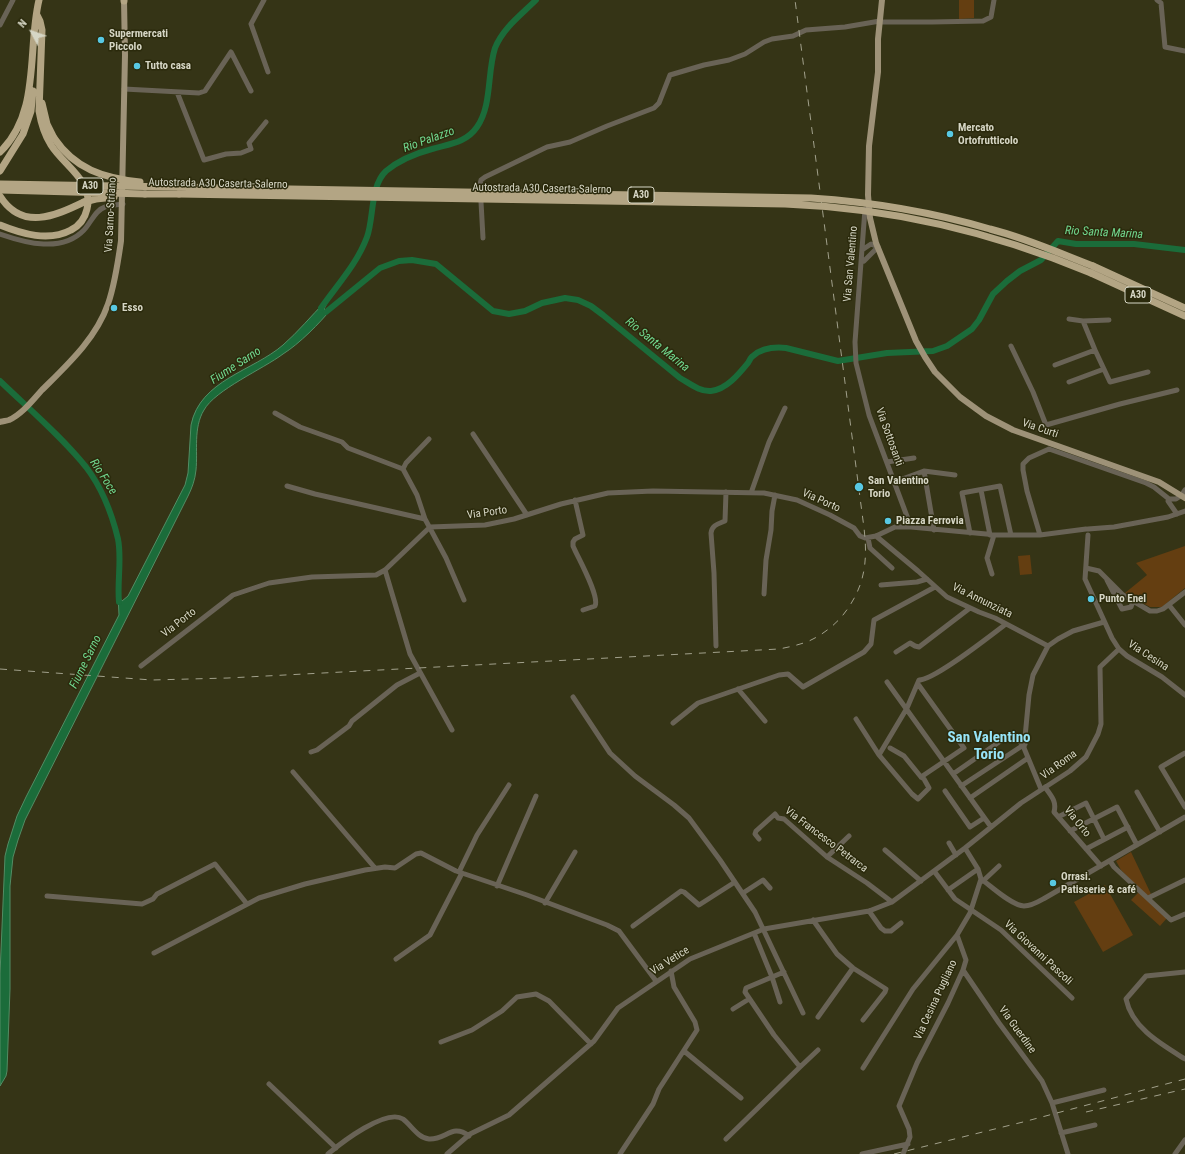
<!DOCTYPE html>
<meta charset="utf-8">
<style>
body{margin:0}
#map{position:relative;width:1185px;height:1154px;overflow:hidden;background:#353416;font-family:"Roboto Condensed",sans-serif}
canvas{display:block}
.north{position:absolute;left:12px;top:12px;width:40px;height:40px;-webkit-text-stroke:3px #2b2a0c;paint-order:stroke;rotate:311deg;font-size:11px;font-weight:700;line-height:16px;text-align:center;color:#d6d6c5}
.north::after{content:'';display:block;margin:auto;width:14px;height:18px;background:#d6d6c5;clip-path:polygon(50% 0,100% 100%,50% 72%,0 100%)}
</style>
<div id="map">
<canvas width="1185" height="1154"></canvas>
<div class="north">N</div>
</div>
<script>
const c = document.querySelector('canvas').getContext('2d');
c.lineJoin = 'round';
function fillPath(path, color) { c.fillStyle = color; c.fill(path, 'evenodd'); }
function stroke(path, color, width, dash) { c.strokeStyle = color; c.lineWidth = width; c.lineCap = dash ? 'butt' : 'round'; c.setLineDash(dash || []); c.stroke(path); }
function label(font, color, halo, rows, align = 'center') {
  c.font = font + ' "Roboto Condensed",sans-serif'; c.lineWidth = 3; c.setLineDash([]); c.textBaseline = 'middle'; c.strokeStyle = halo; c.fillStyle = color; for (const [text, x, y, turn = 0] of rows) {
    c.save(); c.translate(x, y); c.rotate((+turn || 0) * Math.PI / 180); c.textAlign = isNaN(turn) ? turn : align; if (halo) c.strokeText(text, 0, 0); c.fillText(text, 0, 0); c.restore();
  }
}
fillPath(new Path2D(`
 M959,0h15v18l-15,1z
 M1185,546v42l-23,19h-12l-25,-14 22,-18 -11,-12z
 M1030,555l2,19 -12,1 -2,-19z
 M1131,852l20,42 -4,2 -26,-26 -5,-9z
 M1105,885l28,50 -30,17 -29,-50z
 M1139,892l28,26 -7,8 -29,-26z`), '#643e11');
const water = new Path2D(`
 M325,302l2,1 -3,6 2,2 6,-3c-12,15 -33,36 -49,46 -20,15 -68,36 -79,56 -11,18 -6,41 -8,60 -1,10 -4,18 -8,26l-163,324 -7,20 -5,17 -3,29v103l-3,82 -1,5 -6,10v-112l5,-118 3,-12 9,-28 9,-19 93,-182 -1,-20 4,6 6,-5 57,-111 3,-12 3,-48c9,-45 62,-54 92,-80 15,-13 28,-29 42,-43z`);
fillPath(water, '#1b6c3a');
stroke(water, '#538c64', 1);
stroke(new Path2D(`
 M321,308c16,-23 36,-44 46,-71 7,-19 3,-51 19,-66 12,-10 31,-18 46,-22 17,-5 34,-6 45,-22 15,-21 10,-54 18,-79 8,-20 26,-33 41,-48
 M326,312l54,-44 19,-7 13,-1 24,4 57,47 16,3 16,-3 17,-8 23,-5 13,2 13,6 12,9 77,63c9,5 20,14 31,13 15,-1 28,-17 37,-28 1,-2 3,-6 5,-7 9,-8 23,-9 33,-8l52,13 49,-8 46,-2 14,-5 25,-17 7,-9 14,-26 14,-13 13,-10 21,-11 17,-19 18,3h58l51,6
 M0,381c29,28 61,55 86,86 16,21 26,47 32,72 4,20 -1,43 1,63`), '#1b6c3a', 6);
stroke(new Path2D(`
 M264,0l-13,24 17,48
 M1157,0l4,3 4,44 20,4
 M880,22h52l51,-1 8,-4 3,-17
 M0,25l13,-25
 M124,89l75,4 6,-2 26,-39 20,39
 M177,92l27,68 22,-6 15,-1 10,-4 -2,-6 17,-21
 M865,209l-10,133 1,21 13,52 42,112 86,8h43l46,-6
 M0,234c26,9 62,19 84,-4 7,-7 11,-20 21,-23 5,-2 12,-2 18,-3
 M483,238l-3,-54 1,-4 4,-3 62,-30 23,-5 37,-16 47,-18 5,-5 11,-28 34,-10 25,-5 16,-6 19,-12 8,-3 21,-3 13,-6 39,-3 35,-6
 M862,250l9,-6 7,3 -14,14
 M1069,319l14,2 12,29 15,32 38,-10
 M1083,321l26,-1
 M1011,346l22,46 13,33 74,-21 57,-14
 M1055,365l40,-15
 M1069,382l35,-13
 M275,413l25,14 42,15 6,6 55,21 14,26 8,24
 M473,434l54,81
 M887,462l27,-4
 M403,469l3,-6 23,-24
 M924,471l10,59
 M894,482l30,-11 31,4
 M287,486l28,8 110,25 21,39 18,42
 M981,490l9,45
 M751,493l18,-51 16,-34
 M1183,493l2,-3
 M575,500l8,35 -8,4 -2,3v4c5,12 27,50 22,60l-12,4
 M1177,514l-9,-13 1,-2h7l3,-2
 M1088,529l26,-2 54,-10 17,-6
 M970,533l-8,-40 38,-7 11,49
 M1040,535l-13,-44 -4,-21v-6l6,-6 20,-9 97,34 8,4 15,12
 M1088,535l-3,44 27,59 7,11 8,7 35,21 23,18
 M876,536l42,35 29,26 32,15 16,6 53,28
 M868,538l2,10 22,20
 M1086,568l13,3 24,24 27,16h7l6,-2 22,-17
 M385,570l25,84 42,76
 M992,574l-5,-16 7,-23
 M1107,580l15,29 9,-2 2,-6
 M881,585l36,-3 10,-3
 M764,594l2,-34 5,-30 1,-19 3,-16
 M1169,605l16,20
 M716,646l-2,-73 -3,-40c1,-8 7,-9 14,-12l1,-29
 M896,652l14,-9 5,3 4,1 51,-39
 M141,666l92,-71 36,-12 43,-6 64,-2 9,-5 45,-43 55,-2 29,-6 47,-15 47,-11 45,-2 111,2 33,7 33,15 24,13 6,8 5,2 11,-2 19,-9h16
 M887,682l104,145
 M918,684l46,64 -43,29
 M738,689l27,32
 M573,697l37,56 25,23 39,29 15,13 31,42 35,52 48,101
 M856,719l23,36 28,-47 12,-28c16,0 72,-45 87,-56
 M673,723l25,-20 81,-28 9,-1 15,13 61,-35 7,-8 3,-24 61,-33
 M311,752l6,-2 32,-24 3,-5 45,-36 23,-12
 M1185,753l-24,14 24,40
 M879,755l33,39 6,5 11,-11 -5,-9 -3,-2 -17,-21 -14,-8
 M293,772l82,96
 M953,774l59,-41 11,12
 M961,786l64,-42
 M1045,787c6,9 12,14 9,25l47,54
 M1041,789l-17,-41 5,-53 4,-20 15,-29 10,-7 15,-8 31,-9
 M945,791l25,36 14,-9
 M1137,792l23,40
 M970,798l58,-40
 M1058,817l28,-14 18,36
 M1070,831l47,-24 20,38
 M759,839l-4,-5 1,-3 19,-17 3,4 6,1 43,38 40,26 25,19
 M949,843l7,12
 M965,848l13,21 3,10c10,7 31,27 43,27 8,0 14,-4 21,-8l140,-81
 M1086,849l42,-22
 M885,850l36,31
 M827,857l22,-21
 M1110,861l4,6 57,53 14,-6
 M934,871l21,28 46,31 71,68
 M459,872l18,-37 32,-50
 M983,881l16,-15
 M497,886l39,-90
 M948,890l30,-21
 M743,893l20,-13 7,8
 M47,896l95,8 11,-5 4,-5 58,-30 32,40
 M1148,898l37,-18
 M545,903l30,-51
 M869,911l12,17 4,3h6l10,-8
 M813,920l24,34 16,14 33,21 -1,3 -22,28
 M633,926l48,-35 3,1 15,13 36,-23
 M754,933l18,44 8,25
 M154,953l105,-55 46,-14 60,-14 20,-3 10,1 21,-14 5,-1 35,18 71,24 80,30 12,6 37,50
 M396,959l34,-24 32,-62
 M963,970l36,53 43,58 10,22 16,51
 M784,972l-38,16 -1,4 29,43 26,32 18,-17
 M1185,972l-39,4 -20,23c6,29 35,45 59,60
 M733,1009l16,-10
 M818,1017l35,-49
 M441,1042l31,-12 30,-19 15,-14 19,-3 13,7 42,43
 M684,1051l57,47
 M863,1068l50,-79 44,-54
 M269,1084l67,64
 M1052,1103l52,-13
 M1061,1133l34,-8
 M726,1139l74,-72
 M328,1154c13,-11 58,-46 75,-35 8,6 15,19 26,20 17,1 23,-16 40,-3
 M447,1154l23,-20 39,-19 85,-74 24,-33 72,-49 74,-30 105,-18 23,-9 73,-54 56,-45 49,-32 16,-14 12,-23 3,-10 -1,-57 19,-18
 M620,1154l33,-50 6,-15 38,-59 -2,-8 -21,-35 -3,-16
 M862,1154l46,-10
 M903,1154l7,-17 -1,-8 -10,-23 18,-43 31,-60 15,-33 3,-10 -9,-25 13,-22 11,-34
 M1175,1154l10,-14`), '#696356', 5);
stroke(new Path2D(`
 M882,0l-4,39v33l-9,74 -1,49 2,23 6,25 40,98 9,16 10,15 25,25 26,19 27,14 146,52 26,16
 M0,422c3,-1 6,-1 9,-2 13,-6 23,-19 32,-29 25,-25 55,-52 67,-87 7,-20 10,-42 13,-63l4,-186 -1,-55`), '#9e9278', 6);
stroke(new Path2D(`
 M124,0v1
 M42,103l5,21 7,14
 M0,152c41,-40 27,-102 39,-152
 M0,171l23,-37 8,-23 2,-20
 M145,194h34
 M0,196c22,35 55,20 84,6
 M0,225c22,9 49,17 71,5 8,-4 14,-12 16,-21 7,-28 -23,-43 -36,-64 -7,-11 -10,-22 -12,-34l3,-81 -2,-9 -3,-6
 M1093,266l92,42
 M1091,273l94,43`), '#b3a584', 7);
stroke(new Path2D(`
 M0,669l152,11 76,-2 551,-29c10,-2 20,-4 30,-8 13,-6 25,-15 34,-26 22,-28 25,-53 21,-87l-69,-528
 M1086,1112l99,-23
 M894,1154l129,-32 162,-43`), '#a2a18c', 1, [7, 7]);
stroke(new Path2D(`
 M54,138c21,31 49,40 86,44
 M0,184l811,14c61,4 121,14 179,31 36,9 69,24 103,37
 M0,190l145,4
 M179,194l606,10c105,4 208,28 306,69
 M84,202l12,-3 18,-2`), '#b3a584', 7);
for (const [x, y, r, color] of [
 [101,40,4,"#58c9e4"],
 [137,66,4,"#58c9e4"],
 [950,134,4,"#58c9e4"],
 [114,308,4,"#58c9e4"],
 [859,487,5,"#58c9e4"],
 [888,521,4,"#58c9e4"],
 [1091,599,4,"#58c9e4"],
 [1053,883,4,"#58c9e4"]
]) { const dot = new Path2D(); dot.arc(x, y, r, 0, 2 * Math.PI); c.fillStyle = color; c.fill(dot); stroke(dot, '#2b2a0c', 1.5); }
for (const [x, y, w] of [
 [90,186,26],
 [641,195,26],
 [1138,295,26]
]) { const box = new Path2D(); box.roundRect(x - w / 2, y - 8, w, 16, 3); c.fillStyle = '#2b2a0c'; c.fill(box); stroke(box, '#d6d6c5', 1); }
label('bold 10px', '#d6d6c5', null, [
 ["A30",90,186],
 ["A30",641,195],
 ["A30",1138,295]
]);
label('bold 11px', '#d6d6c5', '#2b2a0c', [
 ["Supermercati",109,34],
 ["Piccolo",109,47],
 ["Tutto casa",145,66],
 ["Mercato",958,128],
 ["Ortofrutticolo",958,141],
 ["Esso",122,308],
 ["San Valentino",868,481],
 ["Torio",868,494],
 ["Piazza Ferrovia",896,521],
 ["Punto Enel",1099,599],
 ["Orrasi.",1061,877],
 ["Patisserie & café",1061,890]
], 'left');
label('11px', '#d6d6c5', '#2b2a0c', [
 ["Autostrada A30 Caserta-Salerno",218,184,1],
 ["Autostrada A30 Caserta-Salerno",542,189,1],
 ["Via Sarno-Striano",111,215,-87],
 ["Via San Valentino",851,264,-85],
 ["Via Curti",1040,429,19],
 ["Via Sottosanti",889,437,70],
 ["Via Porto",821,501,24],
 ["Via Porto",487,513,-8],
 ["Via Annunziata",982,601,26],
 ["Via Porto",179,623,-38],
 ["Via Cesina",1148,656,33],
 ["Via Roma",1059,765,-36],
 ["Via Orto",1077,822,51],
 ["Via Francesco Petrarca",826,840,37],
 ["Via Giovanni Pascoli",1038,953,43],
 ["Via Vetice",670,961,-32],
 ["Via Cesina Pugliano",936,1000,-65],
 ["Via Guerdine",1017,1030,54]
]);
label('italic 12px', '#71d890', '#2b2a0c', [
 ["Rio Palazzo",429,140,-20],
 ["Rio Santa Marina",1104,233,3],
 ["Rio Santa Marina",657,345,39],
 ["Fiume Sarno",236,366,-33],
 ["Rio Foce",103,477,57],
 ["Fiume Sarno",86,662,-64]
]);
label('bold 15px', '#97e4f8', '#2b2a0c', [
 ["San Valentino",989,738],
 ["Torio",989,755]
]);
</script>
